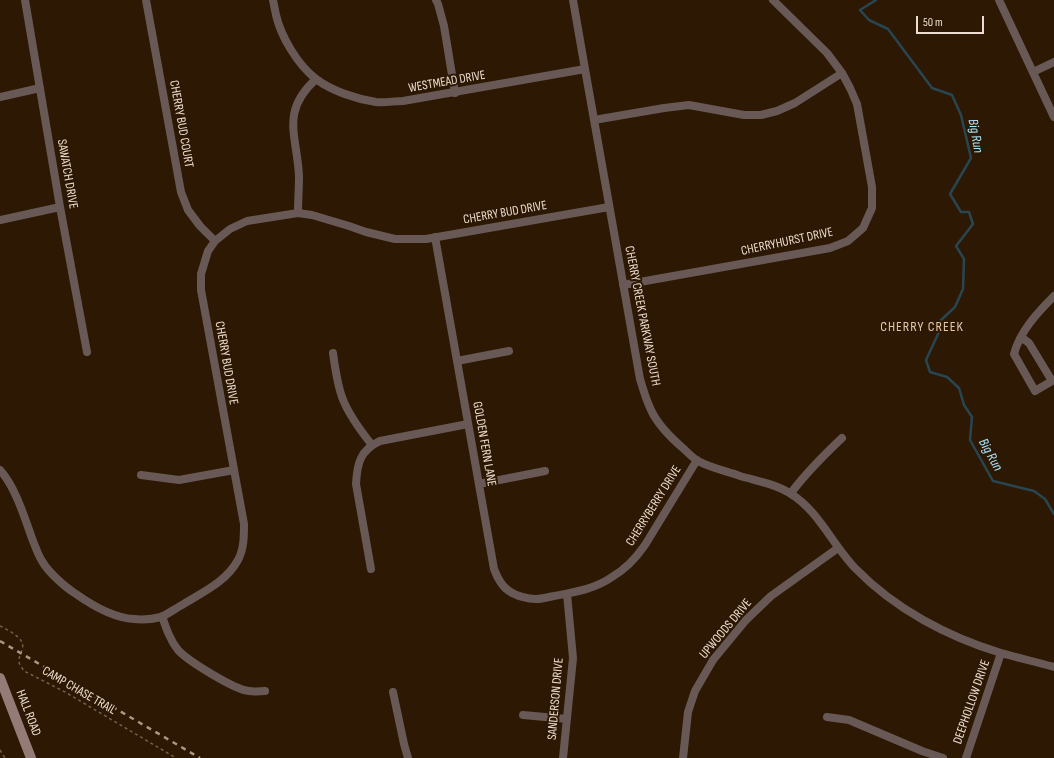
<!DOCTYPE html>
<style>
body{margin:0}
#map{position:relative;width:1054px;height:758px;overflow:hidden;background:#2d1803;font-family:"Sofia Sans Condensed",sans-serif}
canvas{display:block}
.scale{position:absolute;left:916px;top:16px;width:68px;height:18px;box-sizing:border-box;border:2px solid #ecddd0;border-top:0;padding-left:5px;font-size:12px;line-height:14px;white-space:nowrap;color:#ecddd0;-webkit-text-stroke:3px #2d1803;paint-order:stroke}
</style>
<div id="map">
<canvas width="1054" height="758"></canvas>
<div class="scale">50 m</div>
</div>
<script>
const c = document.querySelector('canvas').getContext('2d');
c.lineJoin = 'round';
function stroke(path, color, width, dash) { c.strokeStyle = color; c.lineWidth = width; c.lineCap = dash ? 'butt' : 'round'; c.setLineDash(dash || []); c.stroke(path); }
function label(font, color, halo, rows, align = 'center') {
  c.font = font + ' "Sofia Sans Condensed",sans-serif'; c.lineWidth = 4; c.setLineDash([]); c.textBaseline = 'middle'; c.strokeStyle = halo; c.fillStyle = color; for (const [text, x, y, turn = 0] of rows) {
    c.save(); c.translate(x, y); c.rotate((+turn || 0) * Math.PI / 180); c.textAlign = isNaN(turn) ? turn : align; if (halo) c.strokeText(text, 0, 0); c.fillText(text, 0, 0); c.restore();
  }
}
stroke(new Path2D(`
 M876,0l-16,10 9,10 19,9 44,59 20,7 9,20 10,43 -21,36 11,18h8l4,12 -17,22 8,13 -1,30 -8,18 -15,14 -1,11 -13,28 4,12 17,5 12,11 5,17 8,12 -2,23 23,41 41,10 11,8 9,15`), '#274651', 2.5);
stroke(new Path2D(`
 M0,626c6,3 14,7 19,12 10,10 -4,18 1,27 1,2 3,4 4,6l41,21 111,66
 M0,750l5,8`), '#73604e', 1.5, [3, 3]);
stroke(new Path2D(`
 M25,0l35,207 27,145
 M146,0l35,192 7,18 12,16 15,15
 M273,0c1,5 2,10 3,15 5,22 22,50 40,64 16,12 40,20 60,23 9,1 18,-1 27,-1l182,-32
 M436,0l2,4 6,22 11,67
 M573,0l12,69 55,310c3,10 6,21 11,31 7,15 20,28 33,39 4,4 9,9 14,12 13,7 28,10 42,15 17,5 36,8 51,18 27,16 43,53 65,75 39,40 92,68 145,84 18,5 35,9 53,14
 M999,0l55,117
 M1033,72l21,-10
 M0,97l40,-9
 M594,120l70,-12 25,-3 55,10h17l16,-4 18,-8 47,-30
 M298,213c0,-12 1,-25 1,-37 -2,-41 -19,-64 17,-97
 M0,220l60,-13
 M435,237l59,332c3,8 7,17 15,22 7,5 19,8 27,8 6,0 12,-2 18,-3 21,-4 41,-7 58,-19 14,-8 24,-19 33,-32l52,-85
 M623,285l207,-37 18,-7 15,-13 9,-20v-21l-15,-83 -7,-16 -8,-15 -15,-20 -54,-53
 M1021,337l8,6 23,38 -17,10 -21,-37c6,-23 24,-42 40,-58
 M333,353c2,15 4,30 9,44 6,17 18,33 30,48
 M457,361l52,-10
 M0,470c16,18 25,49 33,71 3,7 5,14 9,20 6,11 23,26 34,33 17,12 38,24 58,25 9,1 19,0 27,-2 7,-3 15,-9 21,-12 21,-13 44,-23 56,-45 6,-11 6,-24 6,-36l-43,-234v-16l7,-23 7,-10 15,-12 17,-8 51,-8 14,2 37,11 17,6 29,7h31l183,-32
 M141,475l38,5 55,-10
 M479,484l66,-13
 M791,493c15,-20 33,-38 51,-55
 M371,569l-15,-85c1,-20 4,-34 24,-43l88,-17
 M162,616c4,12 8,24 16,34 10,11 57,40 71,41 5,1 11,0 16,0
 M393,692l11,52 4,14
 M523,715l44,4
 M827,717l22,3 73,31 21,7
 M563,758l10,-100 -6,-64
 M683,758l5,-46 7,-21 18,-31 33,-40 25,-24 67,-48
 M966,758l35,-105`), '#695956', 8);
stroke(new Path2D(`
 M0,678l31,80`), '#947b75', 10);
stroke(new Path2D(`
 M0,641l200,117`), '#a99888', 2.5, [5, 5]);
label('13px', '#ecddd0', '#2d1803', [
 ["WESTMEAD DRIVE",447,82,-10],
 ["CHERRY BUD COURT",181,124,80],
 ["SAWATCH DRIVE",67,174,80],
 ["CHERRY BUD DRIVE",505,213,-10],
 ["CHERRYHURST DRIVE",787,242,-12],
 ["CHERRY CREEK PARKWAY SOUTH",642,316,79],
 ["CHERRY BUD DRIVE",226,363,80],
 ["GOLDEN FERN LANE",484,444,80],
 ["CHERRYBERRY DRIVE",654,506,-58],
 ["UPWOODS DRIVE",726,629,-50],
 ["CAMP CHASE TRAIL",79,691,30],
 ["SANDERSON DRIVE",556,699,-85],
 ["DEEPHOLLOW DRIVE",972,702,-71],
 ["HALL ROAD",28,713,69]
]);
label('italic 14px', '#a8e7ff', '#2d1803', [
 ["Big Run",975,136,80],
 ["Big Run",990,455,61]
]);
c.letterSpacing = '1px';
label('14px', '#e5c7ae', '#2d1803', [
 ["CHERRY CREEK",922,327]
]);
c.letterSpacing = '0px';
</script>
